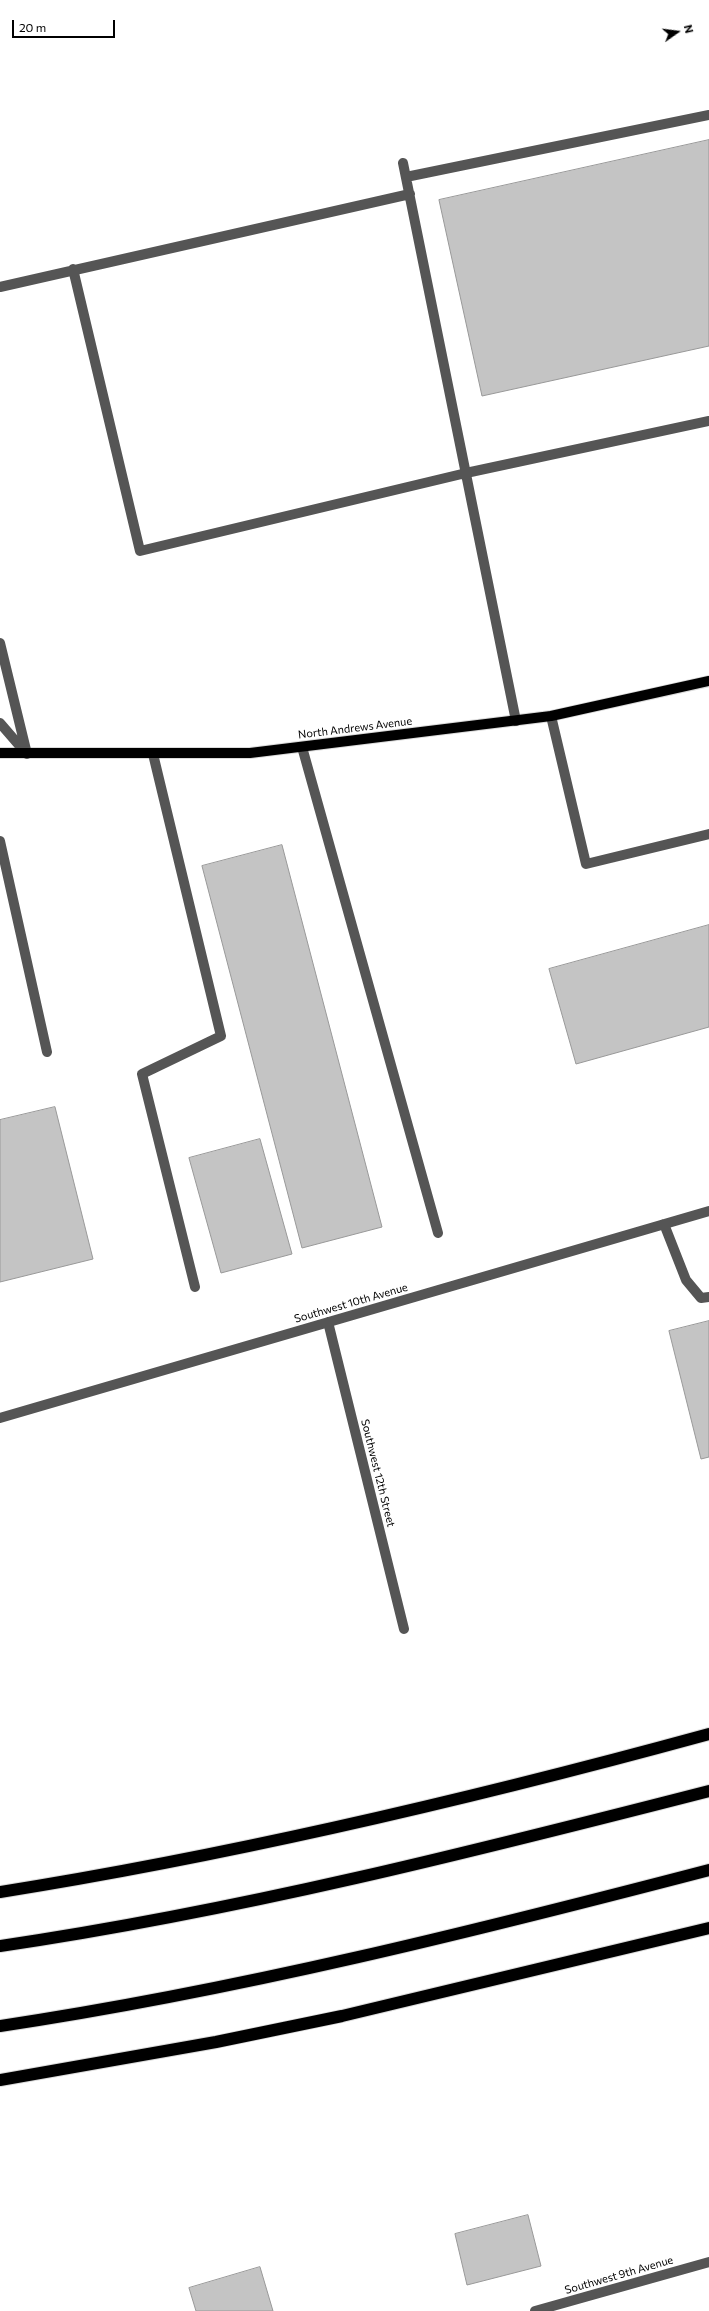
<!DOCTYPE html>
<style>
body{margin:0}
#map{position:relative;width:709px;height:2311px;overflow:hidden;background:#fff;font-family:Commissioner,sans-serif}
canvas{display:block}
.north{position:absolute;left:657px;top:12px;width:40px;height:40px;-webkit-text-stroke:3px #fff;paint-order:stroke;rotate:76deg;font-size:11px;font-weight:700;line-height:16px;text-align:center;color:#000}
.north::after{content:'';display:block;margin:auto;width:14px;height:18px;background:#000;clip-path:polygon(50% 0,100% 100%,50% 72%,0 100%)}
.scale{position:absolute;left:12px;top:20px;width:103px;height:18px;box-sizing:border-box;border:2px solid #000;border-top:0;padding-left:5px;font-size:12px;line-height:14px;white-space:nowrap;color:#000;-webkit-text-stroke:3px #fff;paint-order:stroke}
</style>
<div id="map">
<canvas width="709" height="2311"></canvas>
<div class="north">N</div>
<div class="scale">20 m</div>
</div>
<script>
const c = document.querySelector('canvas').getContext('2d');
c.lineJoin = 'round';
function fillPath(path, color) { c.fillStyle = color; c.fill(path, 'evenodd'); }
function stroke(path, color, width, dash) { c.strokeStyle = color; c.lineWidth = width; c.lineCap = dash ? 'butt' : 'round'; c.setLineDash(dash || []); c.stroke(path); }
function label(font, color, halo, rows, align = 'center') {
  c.font = font + ' Commissioner,sans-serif'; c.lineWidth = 4; c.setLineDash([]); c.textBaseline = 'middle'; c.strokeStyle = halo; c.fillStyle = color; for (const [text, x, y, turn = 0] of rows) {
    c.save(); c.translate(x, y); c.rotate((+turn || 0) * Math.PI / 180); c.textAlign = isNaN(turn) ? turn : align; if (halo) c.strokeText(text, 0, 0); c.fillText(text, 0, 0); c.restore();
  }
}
const building = new Path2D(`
 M709,140v206l-227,50 -43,-196z
 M282,845l100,382 -80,21 -100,-382z
 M709,925v102l-133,37 -27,-95z
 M55,1107l38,152 -93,23v-162z
 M260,1139l32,115 -71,19 -32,-115z
 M709,1321v136l-8,2 -32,-128z
 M528,2215l13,51 -74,19 -12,-51z
 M260,2267l13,44h-77l-7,-23z`);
fillPath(building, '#c4c4c4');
stroke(building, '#999', 1);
const major = new Path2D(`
 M0,753h250l301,-37 158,-35`);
const highway = new Path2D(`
 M0,1892c239,-38 475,-94 709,-158
 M0,1946c239,-35 475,-95 709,-155
 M0,2026c240,-36 475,-95 709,-156
 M0,2080l216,-38 126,-26 367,-88`);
stroke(major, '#dbdbdb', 12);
stroke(highway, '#dbdbdb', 14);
stroke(new Path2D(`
 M403,163l113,558
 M406,177l303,-62
 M73,269l67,282 326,-78 243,-52
 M0,287l410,-93
 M0,643l27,111
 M551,716l35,148 123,-30
 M0,723l25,29
 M302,747l136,486
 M153,754l68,282 -79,38 53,213
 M0,841l47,211
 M664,1224l22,56 15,18 8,-1
 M328,1322l76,307
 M0,1418l709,-207
 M535,2311l174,-49`), '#555', 10);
stroke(major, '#000', 10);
stroke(highway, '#000', 12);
label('11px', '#000', '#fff', [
 ["North Andrews Avenue",355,728,-7],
 ["Southwest 10th Avenue",351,1303,-16],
 ["Southwest 12th Street",378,1473,76],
 ["Southwest 9th Avenue",619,2275,-16]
]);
</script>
